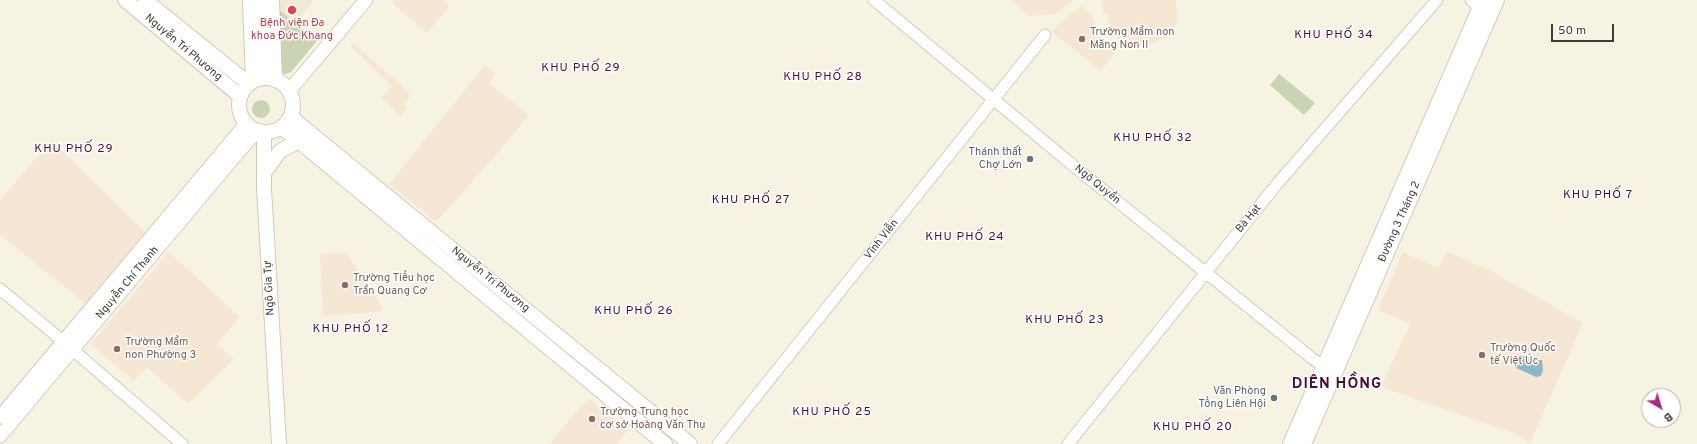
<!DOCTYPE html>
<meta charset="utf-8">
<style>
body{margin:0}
#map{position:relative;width:1697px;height:444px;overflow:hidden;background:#f7f3e3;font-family:Overpass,sans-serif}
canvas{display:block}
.north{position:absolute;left:1641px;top:388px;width:40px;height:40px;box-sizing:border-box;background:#fff;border:1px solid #b2b1af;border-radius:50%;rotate:142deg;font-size:11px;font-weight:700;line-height:16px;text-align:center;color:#3e3c36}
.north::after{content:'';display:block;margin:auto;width:14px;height:18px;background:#a52b7f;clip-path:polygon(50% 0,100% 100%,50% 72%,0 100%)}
.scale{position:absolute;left:1551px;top:24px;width:63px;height:18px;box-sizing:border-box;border:2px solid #3e3c36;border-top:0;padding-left:5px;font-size:12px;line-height:14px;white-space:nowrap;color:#3e3c36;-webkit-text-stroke:3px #fff;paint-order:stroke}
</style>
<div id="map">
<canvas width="1697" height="444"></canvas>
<div class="north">B</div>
<div class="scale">50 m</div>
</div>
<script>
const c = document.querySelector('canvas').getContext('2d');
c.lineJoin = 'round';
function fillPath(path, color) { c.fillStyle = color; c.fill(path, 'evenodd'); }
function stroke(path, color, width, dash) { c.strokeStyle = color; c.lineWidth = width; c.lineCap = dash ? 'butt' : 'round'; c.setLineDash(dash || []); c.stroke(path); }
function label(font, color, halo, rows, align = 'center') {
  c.font = font + ' Overpass,sans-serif'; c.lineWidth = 3; c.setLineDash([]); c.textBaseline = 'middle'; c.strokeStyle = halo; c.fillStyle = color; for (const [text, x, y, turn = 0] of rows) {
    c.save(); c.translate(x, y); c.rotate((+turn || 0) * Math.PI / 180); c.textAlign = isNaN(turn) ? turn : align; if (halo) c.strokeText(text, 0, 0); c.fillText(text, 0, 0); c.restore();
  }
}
fillPath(new Path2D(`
 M278,0h36l-14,17 -5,-4 -6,6 -11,-10z`), '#f0ead2');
fillPath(new Path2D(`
 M394,0h48l8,6 -23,27 -35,-30z
 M1011,0h63l-18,14 -26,2z
 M1101,0h75l2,20 -4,9 -13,11 -12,4 -16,1 -10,-3 -7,-5 -4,-8h-3l-1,-15h-4z
 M1082,6l10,8 7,21 6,8 10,10 -14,18 -49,-39 7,-9z
 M353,43l57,50 -2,2 2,2 -7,7 5,4 -8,8 -19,-18 11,-12 -42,-40z
 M485,65l11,9 -7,9 40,32 -32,39 -61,68 -47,-38z
 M51,140l98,96 -62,69 -87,-70v-35z
 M1447,251l44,20 92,52 -53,120 -17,-10 -132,-46 29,-63 -32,-14 25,-58 35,16z
 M169,252l71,65 -23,27 17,15 -46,45 -41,-37 -13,14 -44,-37z
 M345,253l3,2 29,43 6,11 -6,3 -54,4 -3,-62z
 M589,399l39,31 -11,14h-68l30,-36z`), '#f6e7d4');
fillPath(new Path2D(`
 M278,9l39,32 -26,31 -5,2h-5z
 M1279,74l36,29 -11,12 -34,-30z
 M252 109a9 9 0 1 1 18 0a9 9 0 1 1-18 0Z`), '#cad3b4');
fillPath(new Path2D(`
 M1522,356l8,2 7,8 1,-6h4l1,10 -2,6 -5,1 -22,-10 4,-9z`), '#8cb8c6');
const tertiary = new Path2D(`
 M874,0l207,172 232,187 17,11
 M1471,0l8,7 8,-2
 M0,289l64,53
 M73,350l109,94
 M718,444l327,-409
 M1068,444l209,-260 160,-184`);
const secondary = new Path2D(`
 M289,91l77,-91
 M0,417l246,-293
 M0,436l246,-293 11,-12`);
const primary = new Path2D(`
 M125,0l115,96
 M145,0l104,84
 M250,0l3,81
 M261,0l3,78
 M272,0l3,80
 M239 105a27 27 0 1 1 54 0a27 27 0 1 1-54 0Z
 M291,115l7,8 392,321
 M281,128l8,5 376,311
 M264,133v55l15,256
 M264,173l16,-22 19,-10
 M1290,444l193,-444
 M1304,444l193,-444`);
stroke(tertiary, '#d0ccbc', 13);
stroke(secondary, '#d0ccbc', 15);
stroke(primary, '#d0ccbc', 16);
stroke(tertiary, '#fff', 11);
stroke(secondary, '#fff', 13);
stroke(primary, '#fff', 14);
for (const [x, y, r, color] of [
 [292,10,5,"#e0444e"],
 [1082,39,4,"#8d6e63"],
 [1030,159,4,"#6b7280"],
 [345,285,4,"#8d6e63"],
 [117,349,4,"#8d6e63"],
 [1482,355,4,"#8d6e63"],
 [1274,398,4,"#6b7280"],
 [592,419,4,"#8d6e63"]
]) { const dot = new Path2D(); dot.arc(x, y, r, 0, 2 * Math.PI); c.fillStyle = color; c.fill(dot); stroke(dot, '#fff', 1.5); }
label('11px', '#be3a42', '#fff', [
 ["Bệnh viện Đa",292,24],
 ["khoa Đức Khang",292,37]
]);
label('11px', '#785e54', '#fff', [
 ["Trường Mầm non",1090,33],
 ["Măng Non II",1090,46],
 ["Trường Tiểu học",353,279],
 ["Trần Quang Cơ",353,292],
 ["Trường Mầm",125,343],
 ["non Phường 3",125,356],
 ["Trường Quốc",1490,349],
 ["tế Việt Úc",1490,362],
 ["Trường Trung học",600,413],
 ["cơ sở Hoàng Văn Thụ",600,426]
], 'left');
label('11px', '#3e3c36', '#fff', [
 ["Nguyễn Tri Phương",183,48,40],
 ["Ngô Quyền",1097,185,39],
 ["Bà Hạt",1249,219,-50],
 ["Đường 3 Tháng 2",1400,222,-66],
 ["Vĩnh Viễn",882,240,-52],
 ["Nguyễn Tri Phương",490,280,39],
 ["Nguyễn Chí Thanh",128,283,-50],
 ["Ngô Gia Tự",270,288,-93]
]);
label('11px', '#5b616d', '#fff', [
 ["Thánh thất",1022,153],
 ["Chợ Lớn",1022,166],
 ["Văn Phòng",1266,392],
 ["Tổng Liên Hội",1266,405]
], 'right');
c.letterSpacing = '1px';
label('12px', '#480e36', '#fff', [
 ["KHU PHỐ 34",1334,36],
 ["KHU PHỐ 29",581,69],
 ["KHU PHỐ 28",823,78],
 ["KHU PHỐ 32",1153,139],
 ["KHU PHỐ 29",74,150],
 ["KHU PHỐ 7",1598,196],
 ["KHU PHỐ 27",751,201],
 ["KHU PHỐ 24",965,238],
 ["KHU PHỐ 26",634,312],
 ["KHU PHỐ 23",1065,321],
 ["KHU PHỐ 12",351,330],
 ["KHU PHỐ 25",832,413],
 ["KHU PHỐ 20",1193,428]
]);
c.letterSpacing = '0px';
c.letterSpacing = '1px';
label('bold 15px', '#480e36', '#fff', [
 ["DIÊN HỒNG",1337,385]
]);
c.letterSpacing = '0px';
</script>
